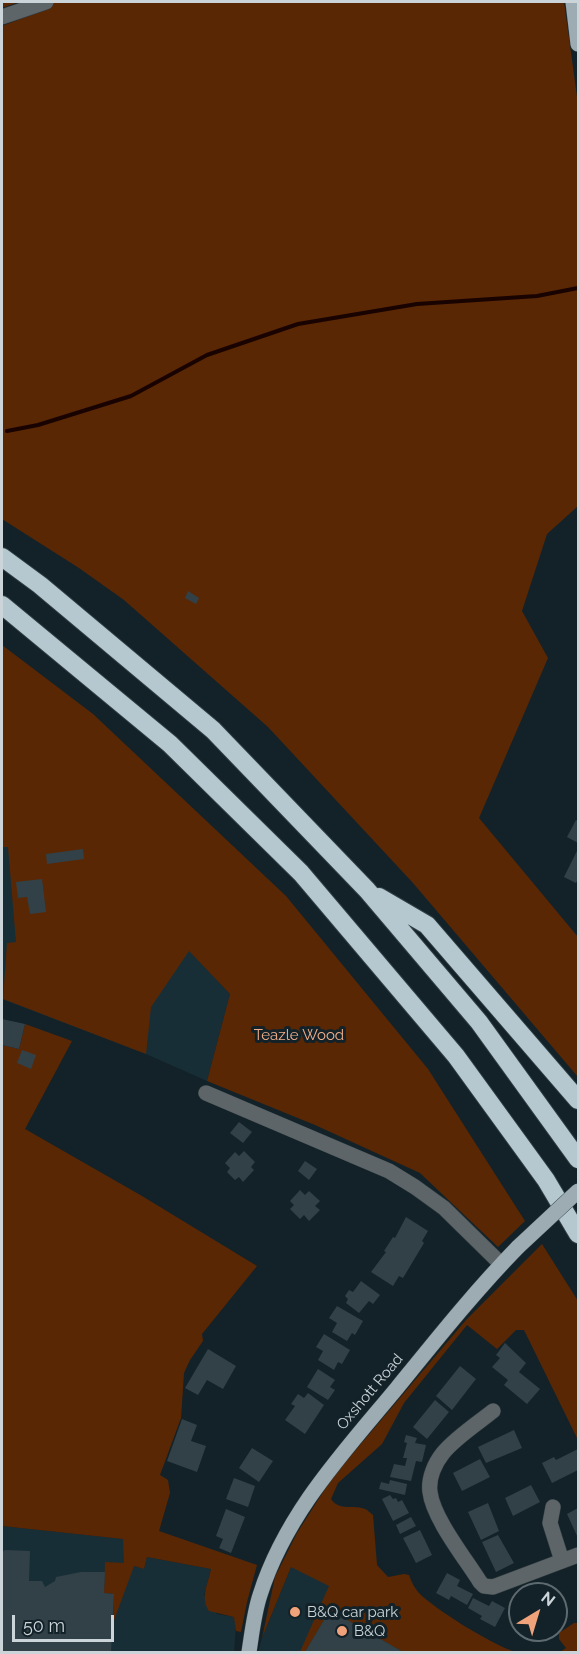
<!DOCTYPE html>
<style>
body{margin:0}
#map{position:relative;width:580px;height:1654px;overflow:hidden;background:#132228;font-family:Raleway,sans-serif}
canvas{display:block}
.frame{position:absolute;inset:0;border:3px solid #cbd5d9;pointer-events:none}
.north{position:absolute;left:508px;top:1582px;width:60px;height:60px;box-sizing:border-box;background:#132228;border:2px solid #5d6a6f;border-radius:50%;rotate:38deg;font-size:16px;font-weight:700;line-height:24px;text-align:center;color:#cbd5d9}
.north::after{content:'';display:block;margin:auto;width:21px;height:27px;background:#f0a27a;clip-path:polygon(50% 0,100% 100%,50% 72%,0 100%)}
.scale{position:absolute;left:12px;top:1615px;width:102px;height:27px;box-sizing:border-box;border:3px solid #cbd5d9;border-top:0;padding-left:8px;font-size:18px;line-height:21px;white-space:nowrap;color:#cbd5d9;-webkit-text-stroke:4px #132228;paint-order:stroke}
</style>
<div id="map">
<canvas width="580" height="1654"></canvas>
<div class="frame"></div>
<div class="north">N</div>
<div class="scale">50 m</div>
</div>
<script>
const c = document.querySelector('canvas').getContext('2d');
c.lineJoin = 'round';
function fillPath(path, color) { c.fillStyle = color; c.fill(path, 'evenodd'); }
function stroke(path, color, width, dash) { c.strokeStyle = color; c.lineWidth = width; c.lineCap = dash ? 'butt' : 'round'; c.setLineDash(dash || []); c.stroke(path); }
function label(font, color, halo, rows, align = 'center') {
  c.font = font + ' Raleway,sans-serif'; c.lineWidth = 6; c.setLineDash([]); c.textBaseline = 'middle'; c.strokeStyle = halo; c.fillStyle = color; for (const [text, x, y, turn = 0] of rows) {
    c.save(); c.translate(x, y); c.rotate((+turn || 0) * Math.PI / 180); c.textAlign = isNaN(turn) ? turn : align; if (halo) c.strokeText(text, 0, 0); c.fillText(text, 0, 0); c.restore();
  }
}
fillPath(new Path2D(`
 M8,846l141,62 81,86 -23,87 -61,-27 -144,-55v-152z
 M2,1526l122,13v24l20,6 3,-12 64,12 -7,26 13,19 17,3 2,8 -2,27h-232z
 M294,1560l165,92h-201l4,-14z`), '#182e36');
fillPath(new Path2D(`
 M2,2h562l14,102v402l-31,28 -25,77 26,47 -69,160 99,119v140l-165,-194 -145,-156 -144,-127 -45,-32 -77,-49v-493l21,-8 -4,-16 -17,6z
 M2,645l91,69 193,182 142,173 97,152 -27,26 -78,-74 -105,-48 -108,-44 23,-87 -41,-43 -38,56 -5,47 -143,-55 4,-56 9,-1 -8,-95h-6z
 M25,1024l47,17 -47,88 117,67 115,70 -55,68 1,7 -13,19 -6,13 -3,45 -21,57 8,5 2,13 -11,38 98,34 -10,37 -6,30 -5,-1 -2,-14 -25,-6c-9,-14 -1,-27 2,-42l-64,-12 -3,12 -10,-3 -21,57 1,-29 -10,-1 1,-31 19,1 -1,-24 -121,-13v-481l17,4z
 M542,1244l36,57v139l-54,-110h-8l-19,19 -30,-24 -63,78 -22,41 -44,39 -7,16c9,13 22,5 34,10 3,1 5,4 8,6l4,50 11,12 16,-3 5,1c2,6 5,12 9,17 16,17 76,54 98,60h-113l-73,-42 -25,42h-5l29,-66 -38,-19 -29,71 13,-61 22,-44 35,-55 134,-158z
 M574,1623h4v29h-18l6,-4 -7,-9v-6z`), '#5a2705');
stroke(new Path2D(`
 M7,431l31,-6 93,-29 76,-41 91,-31 119,-20 120,-8 41,-8`), '#190300', 4);
fillPath(new Path2D(`
 M188,591l11,7 -3,6 -11,-6z
 M576,820l2,1v22l-11,-6z
 M83,849l1,10 -37,5 -1,-10z
 M578,849v30l-2,4 -12,-6z
 M42,879l4,33 -16,2 -3,-17 -9,1 -2,-16z
 M2,1019l23,5 -6,25 -17,-4z
 M22,1050l14,5 -5,14 -14,-6z
 M239,1122l13,10 -9,11 -13,-10z
 M244,1151l11,11 -4,5 3,3 -11,12 -4,-5 -4,3 -8,-8 3,-4 -5,-5 10,-11 4,4z
 M305,1161l12,8 -8,11 -11,-9z
 M300,1190l5,5 4,-4 11,10 -5,5 5,4 -11,11 -5,-6 -4,4 -10,-10 4,-4 -4,-4z
 M406,1217l22,14 -6,10 2,2 -21,35 -4,-2 -6,10 -22,-14 15,-20 -2,-1 9,-14 2,1z
 M361,1281l19,14 -7,9 -4,-3 -10,12 -13,-10 2,-4 -3,-3 4,-6 4,2z
 M337,1306l26,15 -8,14 -3,-2 -5,8 -15,-9 5,-9 -8,-5z
 M324,1334l26,16 -8,14 -4,-2 -4,8 -16,-10 5,-9 -7,-4z
 M505,1343l21,20 -7,9 21,17 -13,15 -23,-19 4,-5 -16,-13 8,-9 -4,-3z
 M208,1349l28,17 -13,23 -16,-9 -9,15 -13,-7z
 M460,1366l16,13 -24,31 -16,-14z
 M318,1369l17,11 -5,7 5,3 -7,10 -21,-13z
 M308,1393l16,12 -19,29 -20,-14 10,-14 -4,-2 7,-10 6,4z
 M435,1400l14,12 -22,27 -14,-12z
 M182,1419l15,6 -6,16 15,5 -9,26 -30,-11z
 M514,1430l8,18 -36,15 -8,-16z
 M406,1435l11,3 -2,5 11,2 -4,17 -6,-1 -5,20 -21,-4 4,-13 11,2 2,-8h-4l4,-15 -3,-1z
 M252,1448l21,13 -14,21 -20,-14z
 M578,1449v21l-26,13 -10,-20 12,-6 2,3z
 M480,1459l10,18 -28,14 -9,-18z
 M234,1478l21,8 -7,21 -22,-8z
 M390,1480l17,4 -2,11 -26,-6 2,-7 8,2z
 M531,1485l9,17 -27,14 -8,-18z
 M390,1495l3,4 3,-1 2,4 4,-2 7,13 -16,8 -11,-22z
 M488,1503l11,28 -18,9 -13,-28z
 M578,1508v30l-11,-24z
 M226,1509l19,8 -14,36 -12,-5 4,-9 -7,-3z
 M411,1517l5,9 -16,8 -4,-9z
 M420,1530l12,25 -16,8 -13,-25z
 M498,1535l16,28 -18,9 -14,-30z
 M5,1550l25,1 -1,30h13l3,6 10,-6 1,-4 25,-5h24l-1,21 10,1 -3,58h-109v-100z
 M447,1573l13,7 -3,6 16,8 -6,11 -16,-9 -2,4 -13,-7z
 M548,1583l6,11h-21l-1,-2z
 M473,1598l16,8 3,-5 13,7 -10,19 -15,-8 2,-3 -14,-8z
 M556,1598l10,18 -10,6z
 M330,1610l73,42h-98z`), '#314147');
const minor = new Path2D(`
 M2,17l44,-15
 M206,1093l183,78 26,16 29,21 57,56
 M493,1411c-15,12 -38,27 -50,42 -8,10 -15,25 -13,39 3,26 35,66 50,90l4,4 9,1 85,-32
 M553,1507l-3,16 12,38`);
const major = new Path2D(`
 M573,2l5,42
 M249,1652c3,-19 5,-39 11,-57 26,-82 84,-143 137,-207 39,-48 78,-97 121,-141`);
const highway = new Path2D(`
 M2,557l38,28 173,145 154,160 112,132 99,137
 M2,605l168,139 131,129 155,183 90,124 32,54
 M379,897l48,28 151,175`);
stroke(minor, '#303f44', 16);
stroke(major, '#303f44', 16);
stroke(highway, '#303f44', 20);
stroke(minor, '#5e6568', 15);
stroke(major, '#9cacb2', 15);
stroke(highway, '#b5c8cf', 18);
const majorBridge = new Path2D(`
 M518,1247l60,-56`);
stroke(majorBridge, '#303f44', 16, []);
stroke(majorBridge, '#9cacb2', 15);
for (const [x, y, r, color] of [
 [295,1612,6,"#f0a27a"],
 [342,1631,6,"#f0a27a"]
]) { const dot = new Path2D(); dot.arc(x, y, r, 0, 2 * Math.PI); c.fillStyle = color; c.fill(dot); stroke(dot, '#132228', 2); }
label('15px', '#f2ae8b', '#132228', [
 ["Teazle Wood",299,1035]
]);
label('15px', '#cbd5d9', '#132228', [
 ["Oxshott Road",370,1392,-50]
]);
label('15px', '#cbd5d9', '#132228', [
 ["B&Q car park",307,1612],
 ["B&Q",354,1631]
], 'left');
</script>
